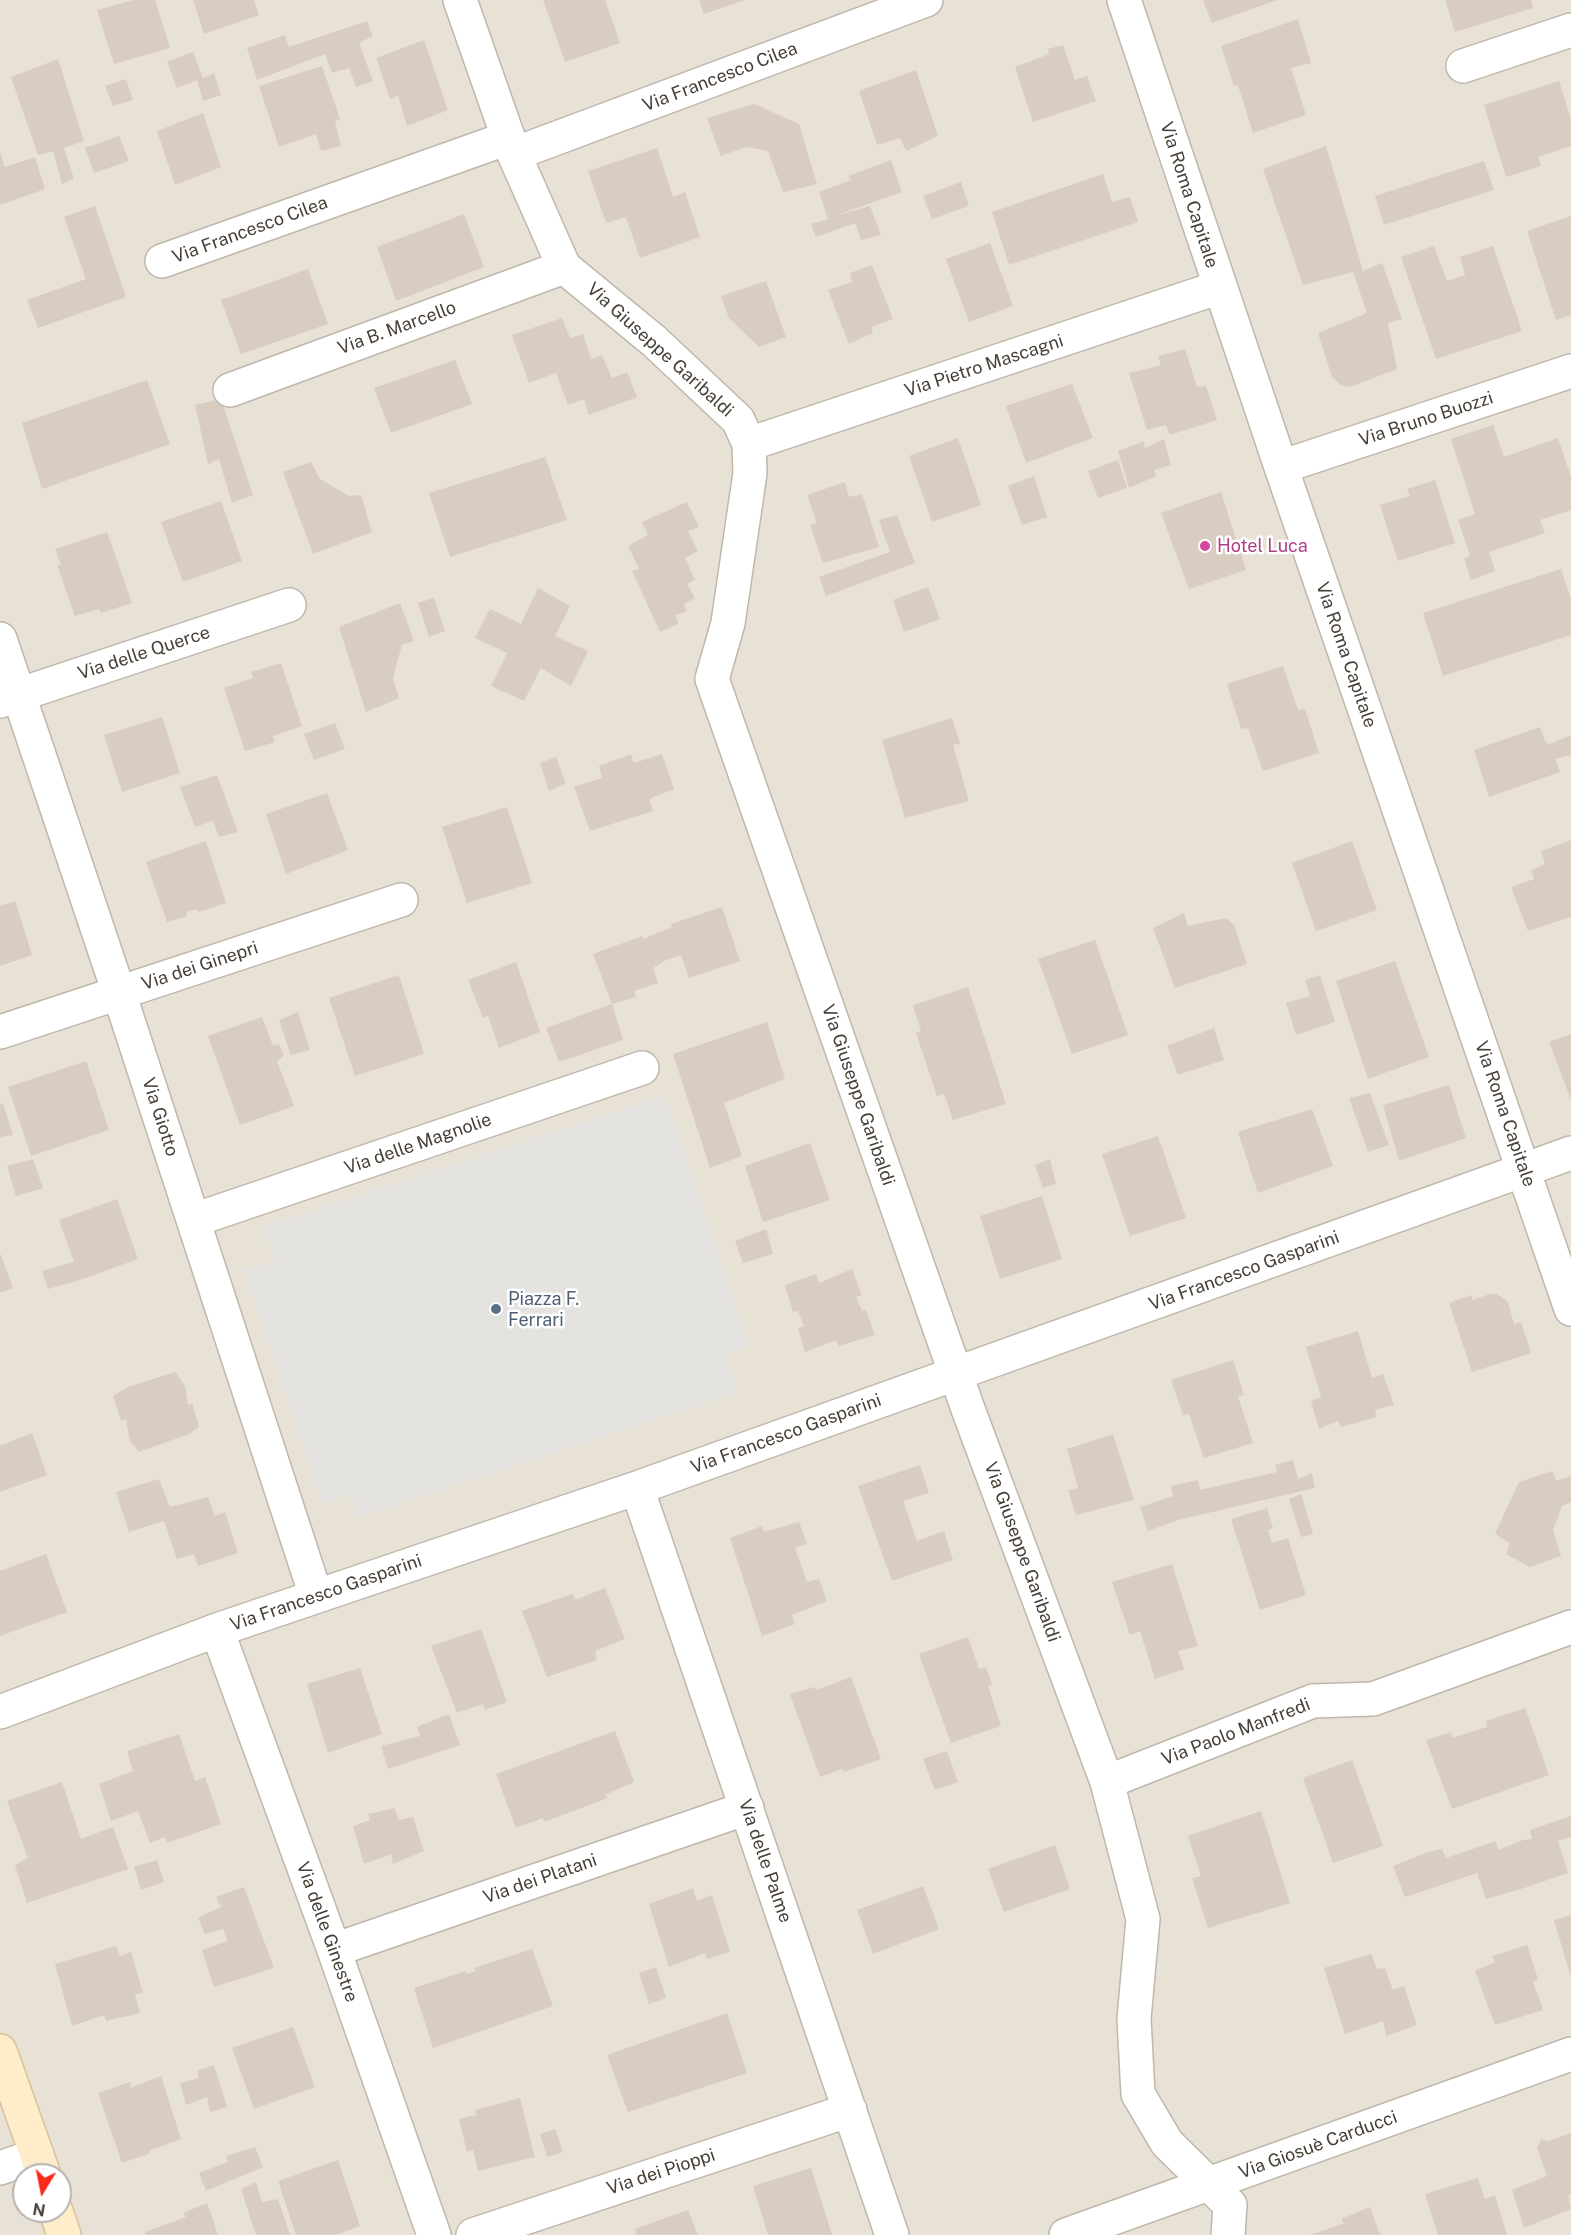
<!DOCTYPE html>
<meta charset="utf-8">
<style>
body{margin:0}
#map{position:relative;width:1571px;height:2235px;overflow:hidden;background:#f4f0e8;font-family:"Public Sans",sans-serif}
canvas{display:block}
.north{position:absolute;left:12px;top:2163px;width:60px;height:60px;box-sizing:border-box;background:#fff;border:2px solid #b6b3af;border-radius:50%;rotate:190deg;font-size:16px;font-weight:700;line-height:24px;text-align:center;color:#484037}
.north::after{content:'';display:block;margin:auto;width:21px;height:27px;background:#fa2a1a;clip-path:polygon(50% 0,100% 100%,50% 72%,0 100%)}
</style>
<div id="map">
<canvas width="1571" height="2235"></canvas>
<div class="north">N</div>
</div>
<script>
const c = document.querySelector('canvas').getContext('2d');
c.lineJoin = 'round';
function fillPath(path, color) { c.fillStyle = color; c.fill(path, 'evenodd'); }
function stroke(path, color, width, dash) { c.strokeStyle = color; c.lineWidth = width; c.lineCap = dash ? 'butt' : 'round'; c.setLineDash(dash || []); c.stroke(path); }
function label(font, color, halo, rows, align = 'center') {
  c.font = font + ' "Public Sans",sans-serif'; c.lineWidth = 5; c.setLineDash([]); c.textBaseline = 'middle'; c.strokeStyle = halo; c.fillStyle = color; for (const [text, x, y, turn = 0] of rows) {
    c.save(); c.translate(x, y); c.rotate((+turn || 0) * Math.PI / 180); c.textAlign = isNaN(turn) ? turn : align; if (halo) c.strokeText(text, 0, 0); c.fillText(text, 0, 0); c.restore();
  }
}
fillPath(new Path2D(`
 M0,0h1571v2235h-1571zM24,2175h36v36h-36z`), '#e8e1d6');
fillPath(new Path2D(`
 M665,1095l84,252 -23,7 13,38 -380,125 -7,-22 -30,9 -78,-233 30,-11 -11,-33z`), '#e5e3e0');
fillPath(new Path2D(`
 M134,0h21l15,48 -56,16 -17,-54z
 M193,0h61l5,15 -55,19z
 M543,0h62l15,43 -55,19z
 M699,0h46l-41,14z
 M1203,0h74l-65,23z
 M1445,0h86l2,8 -78,24z
 M1298,19l13,44 -20,5 15,47 -53,18 -15,-48 -4,1 -13,-40z
 M367,21l6,15 -14,7 14,38 -17,6 -7,-19 -17,5 -7,-19 -68,26 -10,-32 38,-13 4,12z
 M424,40l24,70 -41,16 -9,-31 -8,4 -14,-41z
 M1063,45l12,35 12,-4 9,25 -63,21 -18,-55 34,-13 -1,-5z
 M193,52l10,26 11,-5 7,22 -18,6 -6,-21 -20,8 -10,-26z
 M58,59l26,82 -20,7 10,31 -12,5 -9,-33 -15,4 -27,-78z
 M322,66l18,53 -5,2 6,25 -20,5 -5,-17 -37,13 -20,-61z
 M916,70l22,66 -32,15 -6,-13 -23,7 -18,-54z
 M126,79l7,21 -20,6 -8,-20z
 M1559,81l12,39v26l-33,11 3,9 -35,11 -22,-72z
 M754,104l45,20 18,60 -34,8 -15,-41 -22,-4 -25,9 -14,-38z
 M203,113l18,54 -46,18 -18,-54z
 M119,136l10,25 -35,12 -9,-25z
 M1326,146l37,125 19,-8 20,56 -14,4 9,46 -47,18 -9,-2 -9,-8 -14,-44 49,-20 -14,-41 -50,13 -40,-116z
 M657,148l16,49 12,-5 15,45 -60,21 -14,-41 -20,6 -18,-52z
 M0,152l5,15 30,-10 10,32 -45,16z
 M891,160l11,32 -68,24 36,-10 11,29 -20,5 -6,-17 -39,14 -5,-13 17,-5 -9,-27 32,-12 -3,-4z
 M1484,161l10,29 -110,35 -9,-29z
 M1103,174l9,28 18,-5 8,25 -129,43 -17,-53z
 M961,182l8,24 -37,13 -9,-23z
 M95,206l31,91 -88,31 -11,-28 59,-21 -22,-62z
 M464,214l20,53 -88,34 -19,-54z
 M1571,216v99l-15,5 -29,-89z
 M990,243l23,63 -44,16 -23,-63z
 M1434,246l13,35 18,-6 -5,-18 33,-11 29,85 -86,28 -35,-102z
 M872,265l21,54 -22,8 2,6 -24,11 -21,-54 24,-8 -2,-9z
 M308,269l20,55 -87,30 -20,-54z
 M766,281l20,56 -27,10 -30,-29 -8,-22z
 M562,318l8,20 13,-4 8,25 11,-4 10,23 15,-6 10,25 -48,18 -5,-16 -16,6 -12,-32 -27,10 -17,-48z
 M1185,349l12,38 9,-1 11,34 -47,15 -4,-10 -19,5 -18,-57 32,-8 -3,-9z
 M455,360l17,44 -81,29 -17,-45z
 M147,380l23,64 -128,45 -20,-66z
 M1072,384l21,54 -67,25 -20,-57z
 M221,399l32,96 -21,8 -13,-44 -11,5 -13,-59z
 M1493,425l11,32 54,-19 13,39v33l-31,10 5,13 -56,19 6,19 -24,9 -7,-22 6,-2 -12,-36 17,-6 -24,-75z
 M958,438l23,67 -49,17 -23,-66z
 M1164,439l7,26 -17,5 2,6 -27,12 -11,-37 26,-10 1,7z
 M545,457l22,63 -117,37 -21,-64z
 M1118,460l9,28 -29,10 -10,-27z
 M311,462l9,17 29,17 12,-1 11,37 -59,22 -30,-82z
 M1034,476l13,41 -25,8 -14,-39z
 M1435,480l20,63 -57,18 -18,-56 30,-9 -3,-7z
 M845,482l4,15 13,-3 17,53 -56,16 -13,-38 7,-2 -10,-28z
 M1221,492l25,78 -57,19 -28,-76z
 M221,501l21,60 -59,21 -22,-60z
 M687,502l12,25 -11,4 10,20 -13,7 10,22 -8,4 8,14 -11,6 3,7 -11,4 2,9 -18,8 -28,-61 7,-2 -11,-23 20,-11 -6,-13z
 M897,515l18,48 -89,33 -7,-19 71,-25 -11,-32z
 M107,532l25,71 -31,10 -2,-4 -24,7 -18,-51h4l-6,-16z
 M1561,569l10,30v36l-128,41 -20,-63z
 M928,587l12,32 -36,13 -11,-32z
 M538,588l32,18 -15,30 33,15 -17,35 -30,-18 -17,33 -33,-15 16,-33 -32,-15 15,-29 31,15z
 M434,598l11,33 -16,6 -11,-34z
 M400,603l14,38 -12,4 -6,21 -3,13 6,19 -33,14 -27,-85z
 M281,663l21,63 -29,10 2,6 -30,9 -21,-63 29,-10 -2,-6z
 M1283,666l15,44 7,-1 14,44 -56,18 -15,-43 -7,1 -14,-45z
 M162,717l18,56 -58,19 -18,-57z
 M952,718l8,25 -7,2 16,56 -64,17 -23,-78z
 M335,723l10,26 -31,11 -10,-26z
 M1540,727l6,16 4,1 21,-9v20l-16,4 5,13 -71,25 -15,-47z
 M631,754l3,9 28,-9 12,35 -25,10 4,12 -63,20 -16,-44 28,-9 -3,-12z
 M556,757l10,26 -17,8 -9,-28z
 M217,775l21,57 -19,5 -6,-16 -18,6 -15,-40z
 M327,793l21,57 -62,24 -20,-60z
 M507,807l25,76 -65,20 -25,-76z
 M1571,840v77l-43,14 -17,-44 23,-8 -3,-9 14,-6 -4,-13z
 M206,841l20,62 -27,9 -2,-3 -11,3 1,4 -20,6 -21,-60z
 M1352,841l25,69 -61,21 -24,-68z
 M15,901l17,54 -32,11v-60z
 M722,907l18,54 -51,17 -8,-23 -17,6 -11,7 5,15 -24,8 2,6 -24,7 -19,-50 49,-18 1,3 29,-12 -1,-3z
 M1184,913l4,13 38,-8 8,7 13,39 -72,24 -22,-60z
 M1095,940l33,95 -56,19 -34,-95z
 M1395,961l34,96 -61,22 -32,-98z
 M516,962l24,70 -41,16 -11,-32 -5,2 -15,-38z
 M399,975l25,79 -69,22 -26,-78z
 M1320,975l15,47 -39,13 -10,-32 24,-7 -5,-16z
 M968,987l38,117 -53,16 -9,-26 -7,2 -21,-63 5,-2 -8,-26z
 M612,1004l11,36 -64,22 -13,-34z
 M298,1012l12,38 -19,5 -12,-35z
 M262,1017l11,29 6,-2 5,12 -7,5 17,45 -54,19 -32,-89z
 M767,1022l18,57 -61,24 18,53 -32,12 -37,-114z
 M1214,1028l10,32 -46,15 -11,-29z
 M1571,1034v66l-22,-58z
 M86,1061l23,69 -78,26 -23,-69z
 M1449,1085l17,53 -67,23 -16,-56z
 M1370,1093l19,52 -21,7 -19,-54z
 M3,1103l10,32 -13,2v-33z
 M1312,1109l21,57 -75,27 -20,-61z
 M1158,1136l28,82 -56,18 -28,-82z
 M810,1143l20,57 -67,22 -18,-56z
 M33,1159l10,29 -27,8 -9,-30z
 M1050,1159l6,25 -13,4 -8,-23z
 M1042,1196l20,63 -62,20 -20,-63z
 M117,1199l21,60 -58,21 -32,9 -6,-18 32,-9 -15,-42z
 M766,1229l7,25 -30,9 -8,-22z
 M0,1253l13,35 -13,5z
 M852,1269l10,26 -6,2 6,14 4,-1 9,25 -36,11 -3,-6 -31,12 -7,-24 6,-2 -6,-15 -5,1 -8,-27 31,-11 3,9z
 M1490,1294h7l11,8 6,22 7,-2 10,31 -59,19 -23,-69 22,-8 2,5z
 M1358,1331l14,47 11,-4 11,31 -19,5 2,7 -36,10 -3,-6 -19,8 -8,-28 10,-4 -15,-50z
 M1233,1360l11,35 -6,1 15,47 -49,15 -15,-44 -6,1 -12,-35z
 M175,1372l10,14 3,19 4,-2 7,24 -10,7 -50,18 -9,-11 -4,-22 -5,2 -8,-25 15,-9z
 M32,1433l15,42 -47,17v-46z
 M1113,1434l21,66 -58,15 -8,-25 10,-2 -11,-39z
 M1293,1460l5,19 14,-6 3,15 -137,32 -30,11 -8,-24 33,-11 -2,-10 27,-6 2,10 77,-18 -2,-7z
 M920,1465l9,28 -26,8 14,40 27,-10 9,29 -61,21 -34,-95z
 M1552,1471l4,10 15,-5v26l-9,4 -9,24 8,26 -31,11 -24,-13 4,-11 -15,-9 24,-52z
 M159,1479l11,28 38,-10 7,19 10,-4 13,41 -40,13 -4,-12 -17,5 -13,-38 -35,11 -13,-40z
 M1301,1494l12,40 -12,3 -12,-38z
 M1267,1508l6,20 -5,2 4,13 16,-5 18,57 -46,15 -29,-91z
 M799,1522l8,22 -12,4 12,34 12,-3 8,22 -35,14 3,9 -33,12 -32,-98 32,-12 2,6z
 M46,1554l21,58 -67,24v-65z
 M1172,1564l26,82 -20,5 6,18 -29,10 -15,-48 -10,4 -18,-53z
 M605,1588l20,51 -30,12 2,9 -50,17 -25,-66 51,-17 2,6z
 M481,1629l26,73 -22,8 -2,-6 -26,9 -26,-67z
 M968,1637l11,32 7,-2 6,18 -4,1 13,40 -50,17 -32,-89z
 M360,1668l22,66 -54,19 -21,-69z
 M851,1677l30,82 -37,13 -2,-3 -22,8 -30,-83 25,-7 1,3z
 M1525,1708l24,67 -97,34 -26,-69 25,-8 1,6 25,-8 10,-3 -1,-6z
 M449,1714l11,31 -72,24 -7,-23 39,-10 -3,-9z
 M615,1731l19,51 -29,13 3,3 -64,24 -1,-4 -27,10 -20,-54z
 M179,1734l16,47 10,-4 16,47 -54,19 -2,-6 -15,6 -12,-32 -27,10 -12,-37 34,-13 -6,-20z
 M947,1751l11,31 -23,8 -12,-31z
 M1352,1760l31,86 -50,17 -30,-85z
 M62,1782l19,57 32,-12 15,42 -101,34 -12,-38 13,-7 -21,-57z
 M394,1808l5,12 14,-3 11,34 -31,13 -2,-10 -27,10 -11,-38 17,-6 -2,-6z
 M1261,1811l29,92 -82,25 -16,-50 9,-2 -13,-40z
 M1571,1816v21l-13,4 10,32 -44,15 -38,11 -9,-26 -72,24 -12,-31 35,-14 14,-3 4,9 50,-17 2,9 25,-10 9,-1 -2,-9z
 M1055,1845l15,44 -66,23 -16,-43z
 M157,1860l7,22 -23,8 -7,-23z
 M923,1886l16,43 -66,25 -16,-44z
 M244,1887l30,81 -60,19 -12,-37 26,-9 -5,-12 -18,5 -7,-16 23,-11 -5,-10z
 M693,1888l4,13 15,-6 18,57 -23,7 -2,-6 -36,14 -20,-63z
 M1571,1915v59h-1l-16,-54z
 M1527,1945l11,34 -5,3 10,28 -48,15 -20,-54 20,-9 -3,-6z
 M116,1946l4,10 11,-4 12,41 -8,1 5,19 -34,8 -2,-6 -32,11 -17,-62z
 M532,1949l21,57 -120,42 -19,-60 52,-17v3l10,-3 -2,-3z
 M1371,1954l6,15 8,-1 8,22 11,-4 13,39 -31,11 -3,-15 -38,13 -21,-66z
 M656,1967l10,31 -17,6 -10,-31z
 M727,2013l20,60 -119,39 -21,-57z
 M293,2027l22,60 -61,22 -22,-61z
 M214,2065l13,42 -17,5 -3,-15 -21,8 -6,-22 19,-5 -2,-7z
 M161,2076l20,63 -32,12 2,2 -29,10 -24,-70 32,-11 1,6z
 M520,2098l15,59 -57,14 -5,-21 -6,2 -8,-33 17,-4 -1,-5z
 M555,2129l8,23 -16,5 -7,-23z
 M1571,2133v61l-3,1 3,14 -47,19 -12,-38 35,-14 -10,-28 4,-9 7,2z
 M255,2147l8,20 -57,24 -7,-18 29,-11 -2,-6z
 M338,2160l22,66 -24,9h-40l-18,-54z
 M811,2168l21,67h-64l-15,-49z
 M1478,2178l7,21 10,-4 12,40h-69l-13,-41z
 M256,2182l6,20 16,-3 12,36h-34l-15,-46z
 M207,2203l11,32h-72l-1,-3 41,-15 -3,-4z
 M1370,2207l10,28h-69l33,-12 -3,-4z
 M688,2210l10,25h-61l-2,-6z`), '#d9cdc1');
const street = new Path2D(`
 M460,0l54,154 50,113 90,74 84,79 11,24 1,29 -22,150 -16,56 256,730 139,373 36,137 -9,100 4,75 29,49 63,62 -2,30
 M1124,0l157,467 290,842
 M1463,66l108,-36
 M514,154l412,-154
 M162,261l346,-123
 M230,390l334,-123
 M749,444l471,-157
 M1281,467l290,-96
 M0,639l119,354 197,603
 M0,701l289,-96
 M0,1032l401,-132
 M194,1220l448,-152
 M637,1488l255,747
 M217,1630l117,320 100,285
 M0,1712l217,-82 420,-142 934,-335
 M1107,1782l206,-81 60,-2 198,-72
 M334,1950l413,-142
 M0,2168l37,-13
 M473,2235l377,-125
 M1066,2235l505,-181`);
const secondary = new Path2D(`
 M0,2051l44,124
 M56,2211l8,24`);
stroke(street, '#c0b7ab', 36);
stroke(secondary, '#d7c29a', 36);
stroke(street, '#fff', 33);
stroke(secondary, '#feedc8', 33);
for (const [x, y, r, color] of [
 [1205,546,6,"#d1479c"],
 [496,1309,6,"#5c6f8a"]
]) { const dot = new Path2D(); dot.arc(x, y, r, 0, 2 * Math.PI); c.fillStyle = color; c.fill(dot); stroke(dot, '#fff', 2); }
label('18px', '#484037', '#fff', [
 ["Via Francesco Cilea",720,77,-21],
 ["Via Roma Capitale",1189,195,72],
 ["Via Francesco Cilea",250,230,-20],
 ["Via B. Marcello",397,328,-20],
 ["Via Giuseppe Garibaldi",660,350,42],
 ["Via Pietro Mascagni",984,366,-18],
 ["Via Bruno Buozzi",1426,419,-18],
 ["Via delle Querce",144,653,-18],
 ["Via Roma Capitale",1346,655,71],
 ["Via dei Ginepri",200,966,-18],
 ["Via Giuseppe Garibaldi",858,1095,71],
 ["Via Roma Capitale",1505,1114,71],
 ["Via Giotto",160,1117,72],
 ["Via delle Magnolie",418,1144,-19],
 ["Via Francesco Gasparini",1244,1271,-20],
 ["Via Francesco Gasparini",786,1434,-20],
 ["Via Giuseppe Garibaldi",1022,1552,70],
 ["Via Francesco Gasparini",326,1593,-19],
 ["Via Paolo Manfredi",1236,1732,-21],
 ["Via delle Palme",765,1861,71],
 ["Via dei Platani",540,1879,-19],
 ["Via delle Ginestre",327,1932,70],
 ["Via Giosuè Carducci",1318,2145,-20],
 ["Via dei Pioppi",661,2172,-18]
]);
label('18px', '#b23c85', '#fff', [
 ["Hotel Luca",1217,546]
], 'left');
label('18px', '#4e5e75', '#fff', [
 ["Piazza F.",508,1299],
 ["Ferrari",508,1320]
], 'left');
</script>
